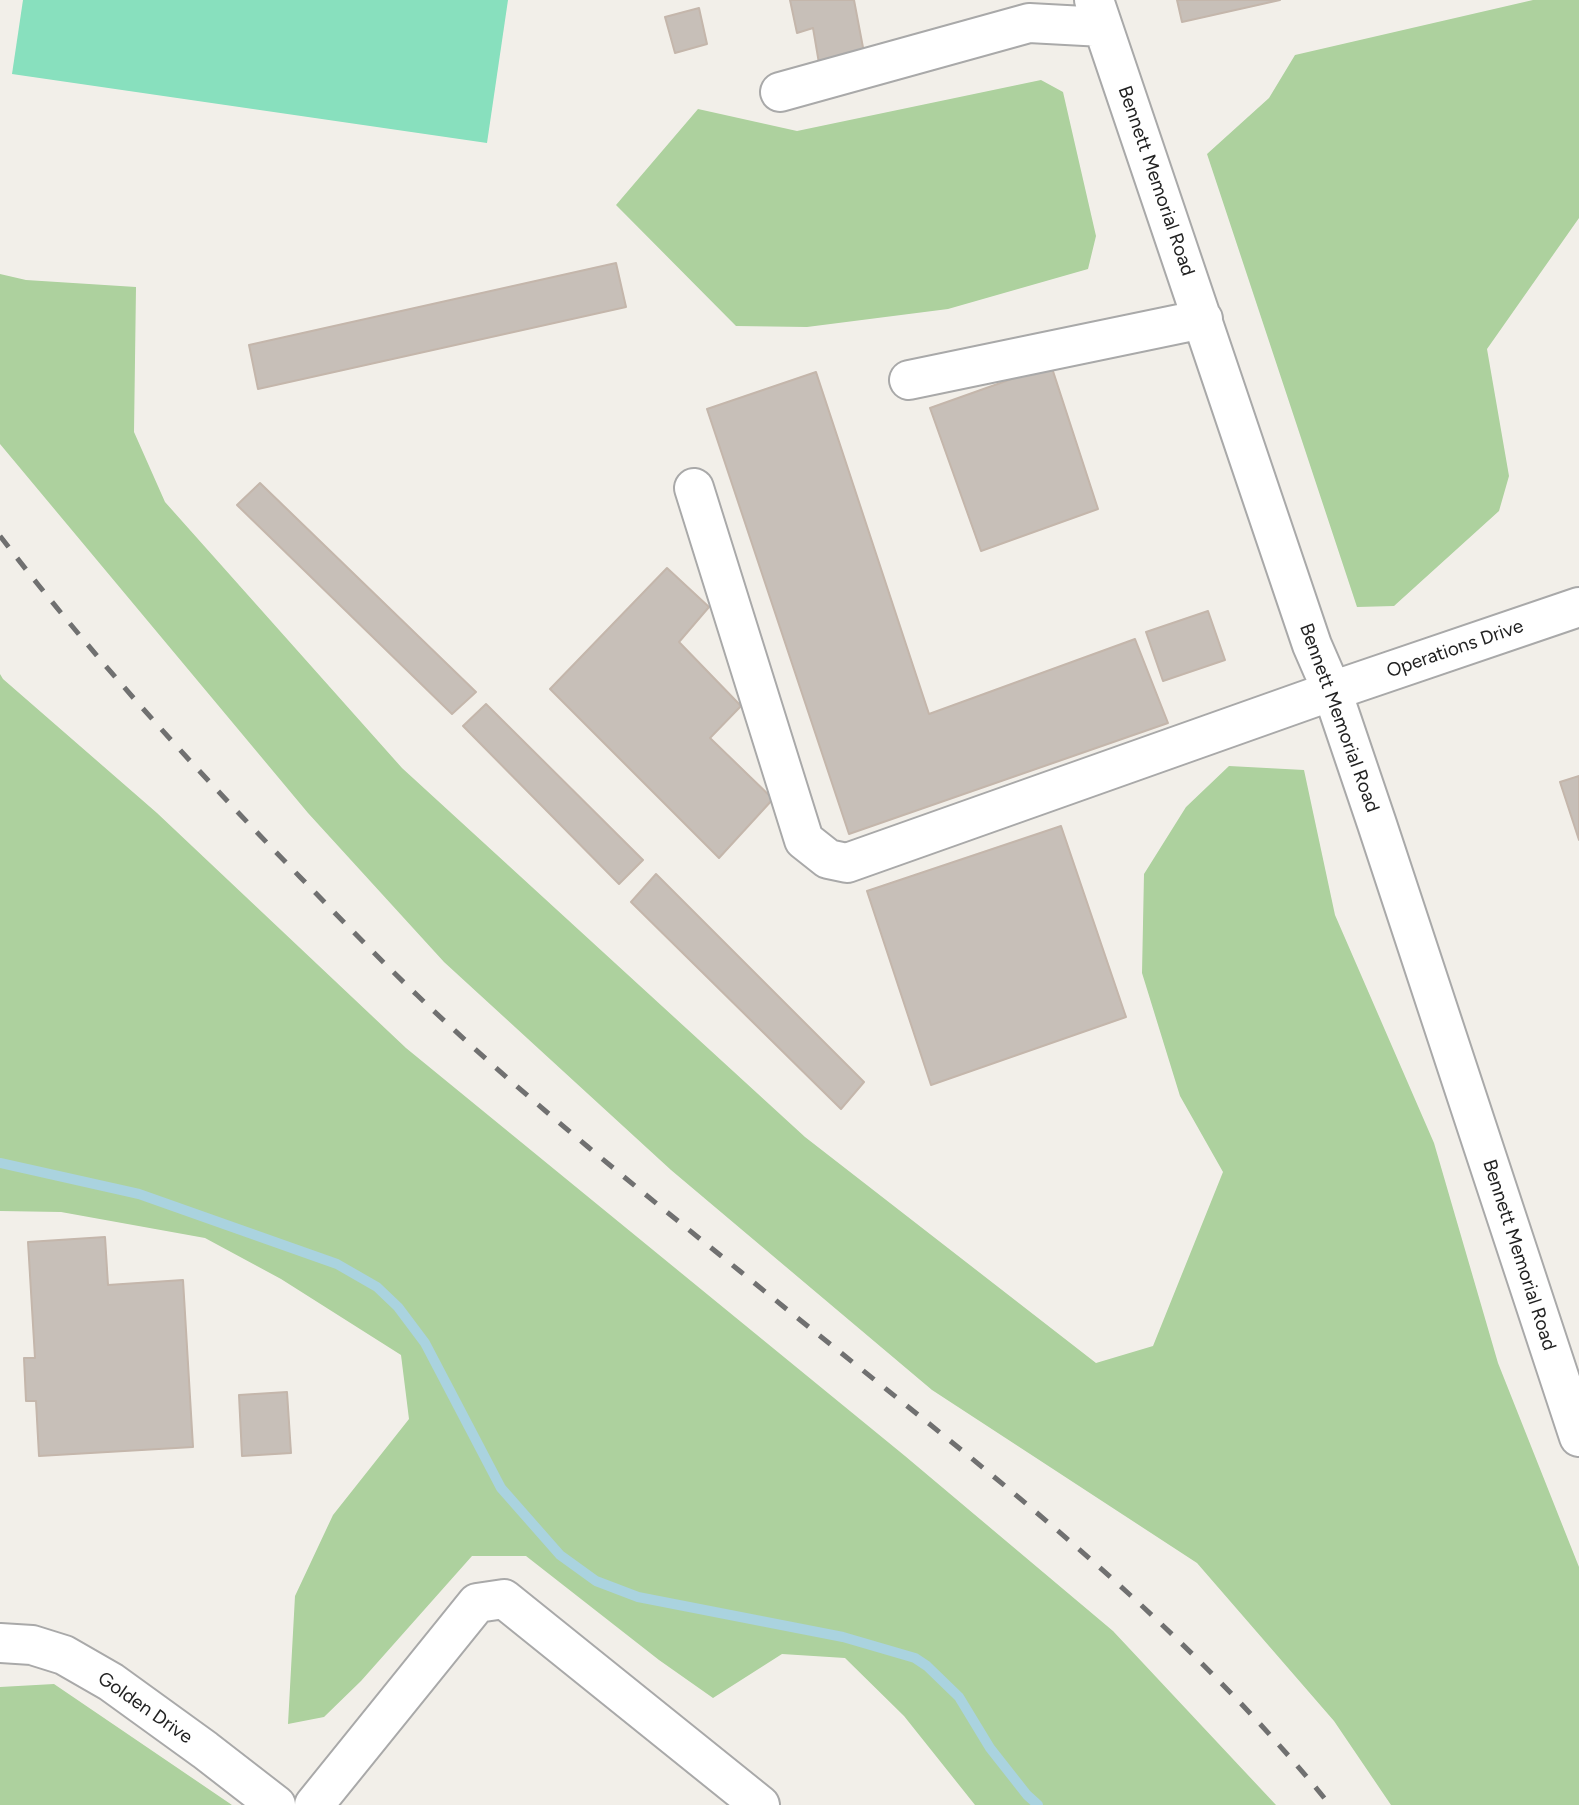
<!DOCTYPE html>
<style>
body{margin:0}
canvas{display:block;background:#f2efe9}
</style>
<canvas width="1579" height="1805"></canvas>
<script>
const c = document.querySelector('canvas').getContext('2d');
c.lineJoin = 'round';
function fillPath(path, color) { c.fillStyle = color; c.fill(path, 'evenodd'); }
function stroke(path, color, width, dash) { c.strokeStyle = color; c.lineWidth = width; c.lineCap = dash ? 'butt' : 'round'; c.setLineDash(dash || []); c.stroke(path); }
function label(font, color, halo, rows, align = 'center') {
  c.font = font + ' Figtree,sans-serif'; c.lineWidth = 5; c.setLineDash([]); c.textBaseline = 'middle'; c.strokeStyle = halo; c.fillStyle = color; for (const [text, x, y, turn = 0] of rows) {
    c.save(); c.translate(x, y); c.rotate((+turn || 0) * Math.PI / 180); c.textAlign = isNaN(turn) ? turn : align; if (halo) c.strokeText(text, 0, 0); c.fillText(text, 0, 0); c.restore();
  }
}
fillPath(new Path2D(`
 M1533,0h46v218l-92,131 22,127 -10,35 -105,95 -37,1 -150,-453 62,-56 26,-43z
 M1041,80l22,12 33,144 -8,33 -140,40 -141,18 -71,-1 -120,-121 82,-96 99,22z
 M0,274l26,6 110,7 -2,145 31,70 237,266 403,369 291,226 57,-17 70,-174 -43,-76 -38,-123 2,-99 42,-67 43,-41 75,4 31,145 99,228 64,220 81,204v238h-188l-57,-84 -137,-158 -265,-173 -261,-220 -227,-208 -136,-149 -308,-369z
 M0,674l3,5 154,134 249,235 499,408 208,175 163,174h-301l-71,-89 -59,-58 -63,-4 -69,44 -54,-38 -133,-104h-54l-111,125 -37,36 -36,7 7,-128 38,-81 76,-96 -8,-64 -120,-76 -76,-41 -144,-26 -61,-1z
 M54,1684l178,121h-232v-118z`), '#add19e');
fillPath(new Path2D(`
 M23,0h485l-21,143 -475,-69z`), '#88e0be');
stroke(new Path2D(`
 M0,1163l139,31 198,70 40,23 21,20 27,36 76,145 59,67 36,26 42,16 205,40 72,21 12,8 32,31 31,51 37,47 11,10`), '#aad3df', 10);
const building = new Path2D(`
 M790,0h64l11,58 -45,11 -7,-41 -16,5z
 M1177,0h103l-98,22z
 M699,8l8,36 -32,9 -10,-36z
 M616,263l10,44 -368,82 -9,-44z
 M1051,365l47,144 -117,42 -51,-143z
 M816,372l113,342 206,-75 33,84 -319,111 -142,-425z
 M260,483l216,209 -24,22 -215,-209z
 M667,568l42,39 -30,35 62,64 -31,32 63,61 -54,59 -169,-169z
 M1208,611l17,49 -62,21 -17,-49z
 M486,704l157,156 -24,24 -156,-158z
 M1579,776v64l-19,-58z
 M1061,826l65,191 -195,68 -64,-194z
 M656,874l208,208 -23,27 -210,-207z
 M105,1237l3,48 75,-5 10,167 -154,9 -3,-55h-10l-2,-43h11l-7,-116z
 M287,1392l4,61 -49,3 -3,-61z`);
fillPath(building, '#c7bfb8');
stroke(building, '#c4b6ab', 2);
const minor = new Path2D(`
 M1094,0l218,645 20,46 45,133 202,613
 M780,92l249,-69 74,4
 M909,380l294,-61
 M694,488l110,352 24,19 19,4 485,-172 247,-84
 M0,1643l32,2 32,10 47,27 94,68 71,55
 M314,1805l163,-202 27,-4 256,206`);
stroke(minor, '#a9a9a9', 42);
stroke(minor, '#fff', 38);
stroke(new Path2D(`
 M0,536c92,120 194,232 300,341 38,39 77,80 117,118 102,98 214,188 324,277 205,168 421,325 589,533`), '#707070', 5, [14, 14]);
label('19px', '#222', '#fff', [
 ["Bennett Memorial Road",1156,181,71],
 ["Operations Drive",1455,649,-19],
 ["Bennett Memorial Road",1339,718,70],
 ["Bennett Memorial Road",1519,1255,72],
 ["Golden Drive",145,1708,35]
]);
</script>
